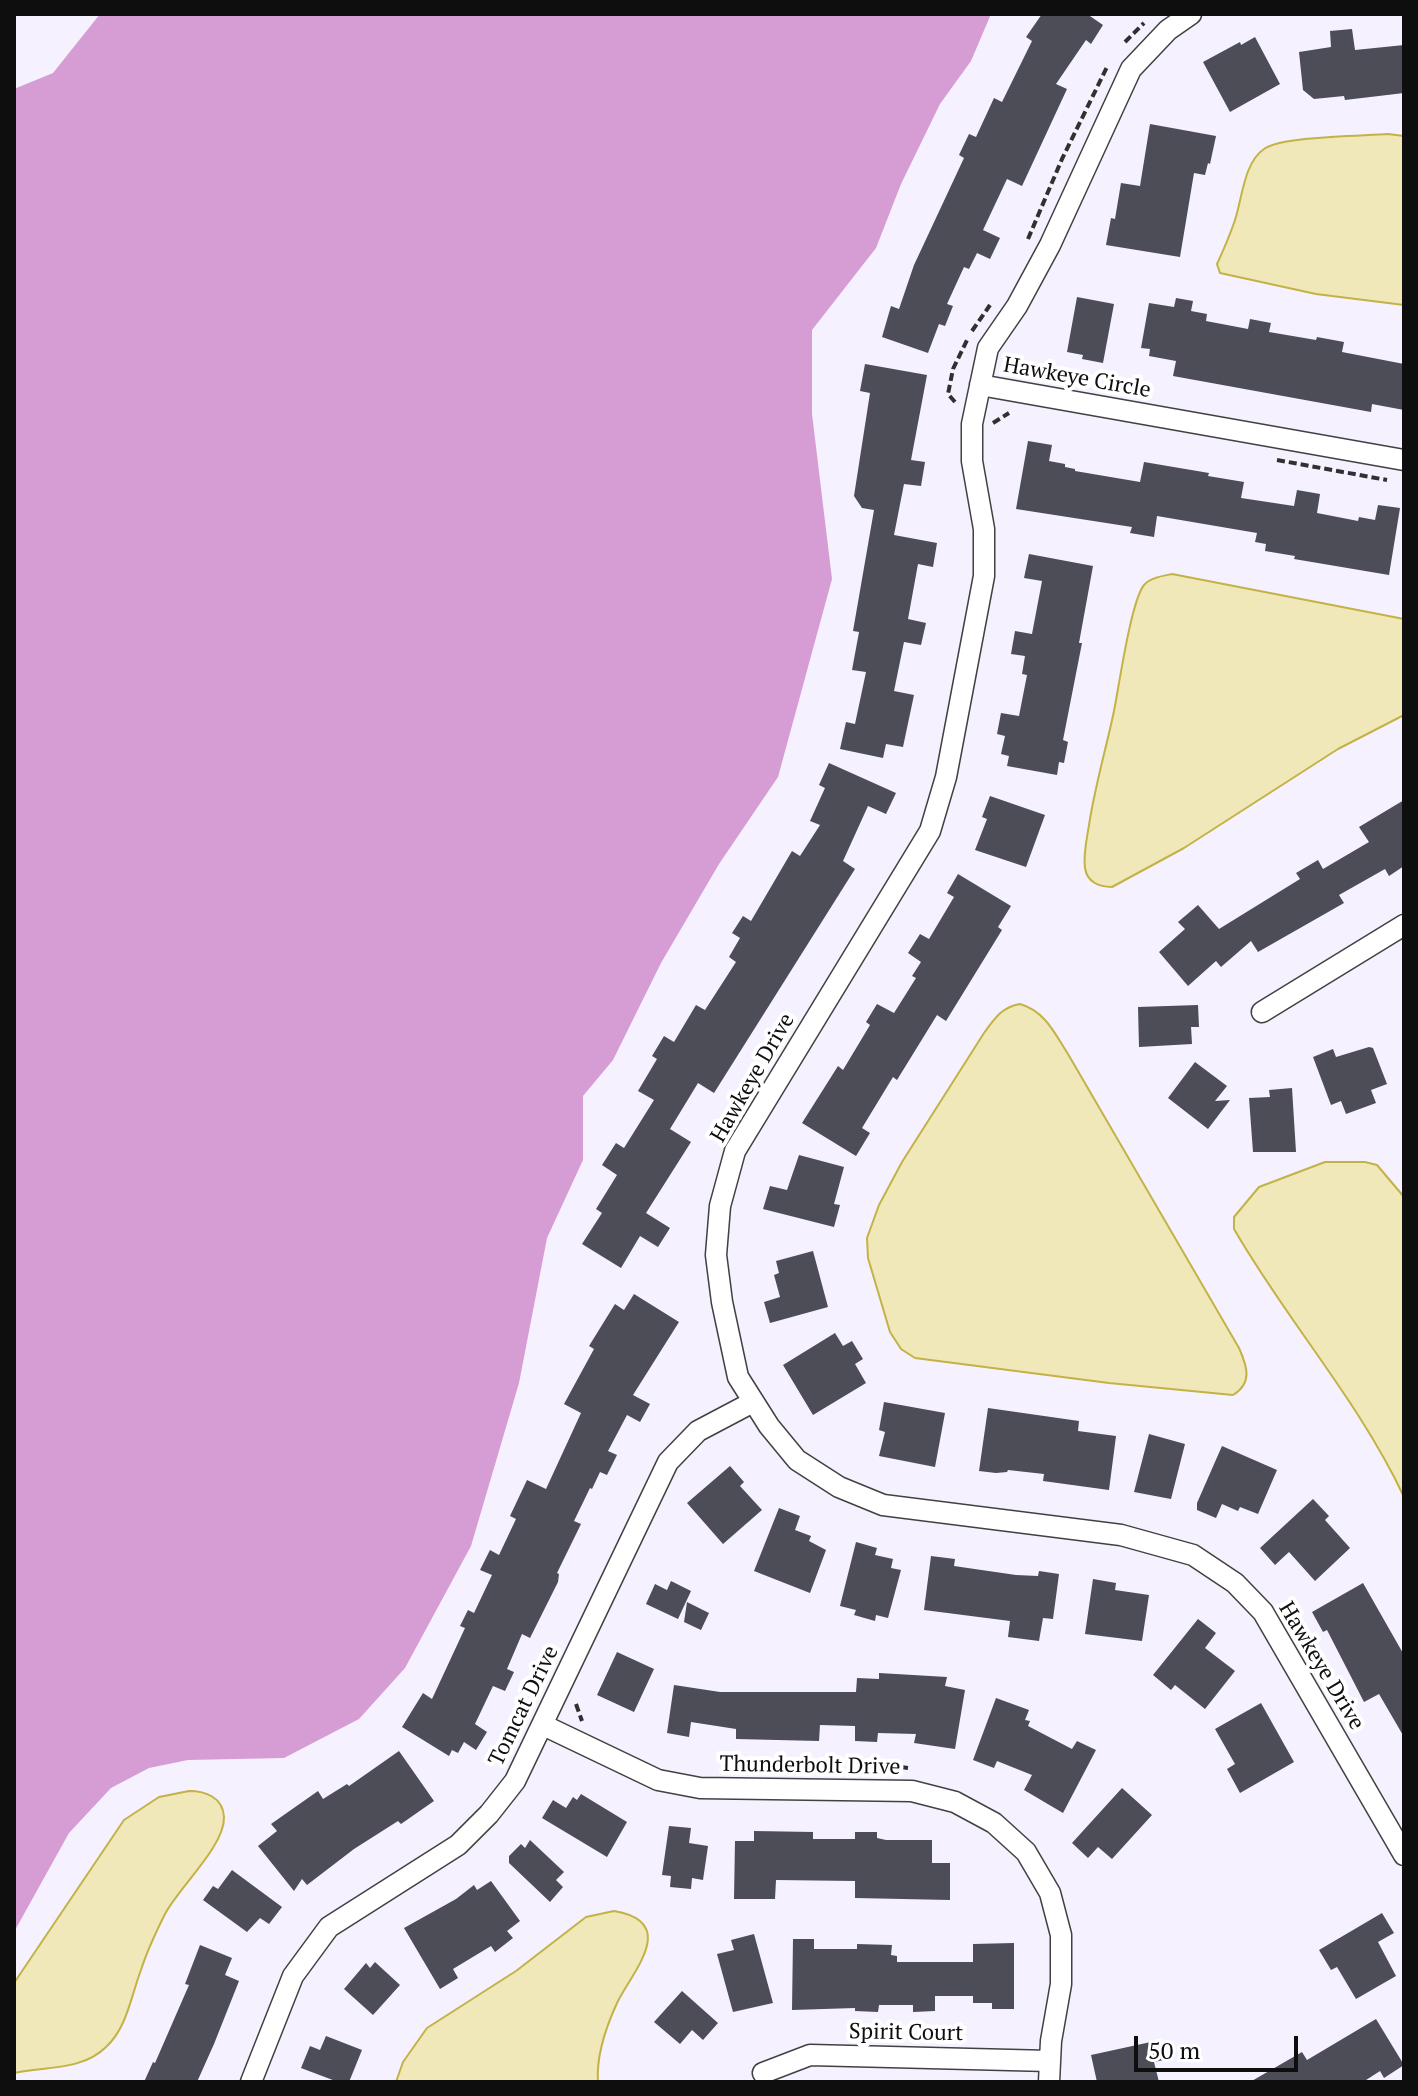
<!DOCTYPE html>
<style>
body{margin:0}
#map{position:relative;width:1418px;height:2096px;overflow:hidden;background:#f5f1fe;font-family:"PT Serif",serif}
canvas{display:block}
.frame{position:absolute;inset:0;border:16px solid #0e0e0e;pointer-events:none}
.scale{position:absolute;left:1134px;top:2036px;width:164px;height:36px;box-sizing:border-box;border:4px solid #0e0e0e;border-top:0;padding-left:10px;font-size:24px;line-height:28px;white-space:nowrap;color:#0e0e0e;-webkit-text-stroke:6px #fff;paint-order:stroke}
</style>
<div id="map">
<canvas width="1418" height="2096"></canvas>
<div class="frame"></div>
<div class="scale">50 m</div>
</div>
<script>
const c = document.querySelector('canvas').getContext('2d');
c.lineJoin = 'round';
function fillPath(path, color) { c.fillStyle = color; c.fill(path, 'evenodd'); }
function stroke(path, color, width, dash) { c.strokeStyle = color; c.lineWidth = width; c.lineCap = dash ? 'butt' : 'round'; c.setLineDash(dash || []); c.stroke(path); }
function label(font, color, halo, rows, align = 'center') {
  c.font = font + ' "PT Serif",serif'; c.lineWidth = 8; c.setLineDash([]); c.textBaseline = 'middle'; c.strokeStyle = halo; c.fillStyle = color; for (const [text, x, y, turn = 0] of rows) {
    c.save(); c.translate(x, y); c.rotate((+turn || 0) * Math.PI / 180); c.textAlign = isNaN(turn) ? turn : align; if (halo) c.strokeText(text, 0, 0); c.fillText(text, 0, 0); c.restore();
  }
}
fillPath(new Path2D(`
 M100,14h891l-20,47 -31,43 -39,80 -25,64 -64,82v84l20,165 -54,198 -59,87 -58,99 -48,97 -30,36v64l-36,78 -28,145 -48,163 -66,122 -46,51 -75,39 -96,2 -39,8 -38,20 -42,45 -55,99v-1843l39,-16z`), '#d69dd5');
const water = new Path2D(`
 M1388,134l16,2v169l-88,-11 -96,-21 -3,-9c6,-13 12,-27 17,-41 8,-21 9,-60 30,-74 18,-13 99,-13 124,-15z
 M1172,574l232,45v96l-66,34 -154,99 -72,39c-13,0 -25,-5 -27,-19 -2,-14 2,-30 4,-43 6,-39 17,-76 25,-114 5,-25 17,-110 30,-126 6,-7 18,-9 28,-11z
 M1020,1004c25,7 35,30 48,50l171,294c8,18 14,35 -6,47l-124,-12 -194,-25 -14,-9 -11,-17 -22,-74 -1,-20 12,-33 23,-43 82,-129c11,-15 18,-26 36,-29z
 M1325,1162h40l12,3 27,32v300c-45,-96 -117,-176 -170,-268v-12l25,-30z
 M189,1791c16,0 34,6 35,26 1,29 -45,70 -59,97 -9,18 -18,37 -24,56 -10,26 -14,58 -35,77 -24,24 -61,19 -92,26v-90l110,-163 35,-23z
 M614,1911c66,11 18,61 3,92 -11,24 -21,52 -19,79h-202l7,-20 24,-34 89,-57 70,-54z`);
fillPath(water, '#f1e8ba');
stroke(water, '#c3b246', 2);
fillPath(new Path2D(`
 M1042,14h45l16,11 -12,19 -5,-4 -30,44 11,5 -45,97 -15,-7 -24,51 17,8 -10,21 -13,-6 -8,16 -5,-2 -17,37 6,2 -8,20 -6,-2 -11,29 -46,-16 9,-31 8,3 15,-44 50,-107 -5,-3 10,-21 7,3 18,-39 8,4 30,-61 -6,-4z
 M1352,29l3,21 49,-5v48l-59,7 -1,-4 -30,3 -11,-9 -4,-38 32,-5 -1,-16z
 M1255,37l25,47 -50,28 -27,-50 37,-20 1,3z
 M1150,124l66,12 -6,28 -2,-1 -3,12 -11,-2 -14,84 -74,-12 5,-27 4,1 6,-36 19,3z
 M1077,297l37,7 -11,59 -21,-4 1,-4 -16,-3z
 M1176,298l17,3 -2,10 16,3 -1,7 42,8 2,-10 21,4 -2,9 47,8 1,-3 27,5 -2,10 62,12v46l-32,-6 -1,8 -198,-36 3,-15 -27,-5 1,-7 -9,-1 8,-45 25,4z
 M865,364l62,11 -16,85 14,2 -4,24 -17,-2 -10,51 43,8 -4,24 -15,-3 -10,55 18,4 -5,22 -17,-3 -10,49 20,4 -11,52 -17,-3 -3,14 -43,-9 6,-27 9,2 11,-52 -14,-2 7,-38 -6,-1 21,-121 -12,-2 -8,-12 16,-103 -10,-2z
 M1028,441l24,4 -3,16 16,3v3l10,2v2l65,11 4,-20 65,11 -1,3 36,6 -3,16 53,8 3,-16 23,4 -3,19 41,8 1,-4 16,3 3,-15 22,3 -11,67 -95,-16 1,-3 -30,-5 1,-7 -11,-2 2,-9 -100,-17 -3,21 -24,-4 2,-6 -116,-18z
 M1029,554l64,12 -14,77h3l-19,97 5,2 -4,21 -5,-1 -2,13 -50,-9 2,-10 -8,-2 4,-18 -8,-2 4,-21 18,3 8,-41 -5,-1 3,-18 -14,-2 4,-23 17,3 10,-53 -18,-3z
 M829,763l67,30 -10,21 -18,-8 -25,55 12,8 -141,224 -16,-10 -28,46 21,13 -45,71 24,15 -12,19 -18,-11 -19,32 -39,-24 20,-31 -6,-4 21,-34 -15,-10 14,-22 8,5 30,-48 -16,-9 19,-32 -5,-3 12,-20 10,6 22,-37 9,5 31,-48 -7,-5 11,-19 -8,-5 11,-17 8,5 41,-70 8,5 20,-31 -10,-4 15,-33 -6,-3z
 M990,796l55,19 -19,52 -51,-17 12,-31 -5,-2z
 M1404,800v66l-15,10 -4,-7 -46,26 5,8 -86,49 -7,-11 -30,26 -5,-6 -28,25 -29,-34 26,-23 -7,-7 20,-17 21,24 81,-50 -4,-6 22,-13 5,9 46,-27 -10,-15z
 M958,874l53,32 -13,21 4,3 -56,91 -9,-6 -40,65 -4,-3 -31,51 8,5 -14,23 -54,-33 36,-57 5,4 27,-45 -4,-3 11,-18 17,9 22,-35 -4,-2 9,-14 -13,-9 12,-19 9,5 25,-42 -7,-4z
 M1198,1005l1,22h-8l1,17 -53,3 -1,-40z
 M1369,1047l4,1 14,36 -16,6 5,13 -30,11 -5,-13 -10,4 -18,-48 20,-8 3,8z
 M1195,1062l32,24 -12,15 15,-1 -22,29 -40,-31z
 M1292,1088l4,64h-43l-4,-54 21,-1 -1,-7z
 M799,1155l45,12 -10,37 6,1 -6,22 -71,-18 7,-23 17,4z
 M813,1251l15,56 -58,16 -6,-21 16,-5 -6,-22 5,-2 -3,-12z
 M634,1294l45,28 -46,73 17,9 -10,18 -13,-7 -19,36 9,4 -10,20 -7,-3 -8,17 -2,-1 -16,33 7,3 -24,49 2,1 -1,8 -28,56 -8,-4 -15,35 7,3 -9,19 -12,-5 -18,38 12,8 -11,18 -12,-8 -6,11 -6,-3 -3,6 -47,-29 21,-34 9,6 33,-71 -5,-2 8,-16 6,3 18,-38 -12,-5 10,-20 9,5 17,-36 -6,-3 17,-36 19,9 35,-76 -17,-9 30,-55 -5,-3 26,-42 9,6z
 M835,1333l8,13 9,-5 11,18 -8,5 11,19 -53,32 -30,-50z
 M884,1402l61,11 -10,54 -56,-11 6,-24 -6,-2z
 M988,1408l91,13 -1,10 38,5 -7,54 -66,-9 1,-7 -36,-4 -1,2 -11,1 -17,-2z
 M1149,1434l36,10 -14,55 -37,-7z
 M1222,1446l55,24 -19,44 -18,-7 -2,4 -16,-7 -6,14 -19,-8v-7z
 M730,1466l14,16 -4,4 22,24 -39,34 -36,-41z
 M1313,1499l16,17 -4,4 25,28 -35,33 -26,-29 -14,13 -15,-17z
 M779,1508l21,8 -5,14 16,6 -2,5 17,9 -16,43 -56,-22z
 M856,1542l21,6 -2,7 18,4 -2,9 10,2 -13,48 -12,-3 -1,6 -21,-6 2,-5 -16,-4z
 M931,1556l24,3 -1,7 62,9 22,1 1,-5 20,3 -6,45 -10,-1 -4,23 -31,-4 2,-16 -86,-11z
 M1093,1579l23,4 -1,7 34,5 -7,46 -57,-7z
 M671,1581l20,10 -13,28 -32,-15 9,-20 12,6z
 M1363,1583l41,72v82l-25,-43 -15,8 -37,-72 -4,2 -11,-20z
 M687,1602l22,11 -8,17 -17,-8z
 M1198,1619l18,14 -11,15 30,23 -30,38 -30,-24 -4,5 -18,-15z
 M617,1652l37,17 -20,43 -37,-17z
 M879,1673l68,4 -2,9 20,4 -10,59 -41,-6 2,-9 -38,-1 -1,9 -22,-1v-15l-35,-1 -1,16 -83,-2v-10l-45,-7 -2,15 -22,-4 7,-48 46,7h136l1,-14 22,1z
 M996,1698l33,12 -4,10 5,1 -2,5 44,23 5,-8 19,9 -33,63 -39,-23 8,-15 -35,-14 -3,7 -21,-8z
 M1261,1703l33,59 -54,31 -13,-24 8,-5 -20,-35z
 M399,1751l35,50 -33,23 -3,-3 -44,28 -47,36 -5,-6 -8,12 -36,-45 19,-15 -6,-7 47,-33 5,8 24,-15 2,2z
 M1122,1788l30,27 -40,44 -14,-12 -10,11 -16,-15z
 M581,1794l46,28 -20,35 -65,-39 11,-18 13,8 7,-11 4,3z
 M669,1826l22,2 -2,15 19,3 -5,34 -11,-2 -1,11 -21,-2 1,-11 -9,-1z
 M754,1831l59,1v7h42v-7h22v6l9,2h46v23h18v37l-95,-2v-17l-79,-1 -1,19h-41l1,-58h19z
 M530,1840l34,32 -8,8 7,7 -13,15 -41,-39v-7l12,-12 4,4z
 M232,1870l50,37 -13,17 -9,-6 -13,14 -44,-32 10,-14 5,3z
 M491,1881l29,40 -13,10 6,7 -18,14 -4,-6 -38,23 5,9 -18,11 -36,-61 52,-29 18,-14 3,5z
 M1382,1913l12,20 -16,9 18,34 -40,23 -19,-32 -6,3 -12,-20z
 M754,1934l19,69 -40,9 -16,-58 17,-4 -3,-10z
 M793,1939h21v10h43v-5l35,1 -1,10 6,1v6h76v-18l41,-1v66h-22v-6h-19v-7h-38v15l-22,1v-7h-34l-1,7 -23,-1v-3l-63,2z
 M200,1945l32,13 -7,17 14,6 -25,63 -17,38h-53l9,-20 2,1 34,-78 -4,-1z
 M375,1962l25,23 -27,30 -29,-26 22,-26 4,5z
 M682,1991l36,32 -15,17 -11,-10 -12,14 -26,-22z
 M1376,2019l28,46 -20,13 -4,-7 -17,11h-113l52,-30 5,8z
 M326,2036l36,14 -13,32h-11l-37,-14 9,-22 10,4z
 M1160,2040l4,20 -10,2 5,20h-62l-6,-27z`), '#4c4d56');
const street = new Path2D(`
 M1191,14l-23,16 -37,39 -81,176 -33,61 -29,42 -16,76v37l12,68v47l-38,201 -16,54 -195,320 -15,55 -4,49 6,47 16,75 31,49 28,34 42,27 44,18 238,30 72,20 42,28 28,29 141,243
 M980,385l424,75
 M1262,1012l142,-87
 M543,1725l115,55 42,8 212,3 43,11 39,21 32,29 24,41 11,42v49l-10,57 -2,41
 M763,2073l47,-18 240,6
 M251,2082l42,-106 36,-49 129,-82 31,-31 26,-33 153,-319 30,-31 55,-29`);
stroke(street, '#414141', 23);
stroke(new Path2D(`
 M1125,42l19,-19
 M1028,239l34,-80 46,-94
 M972,331l18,-26
 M955,402l-7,-8 5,-25 15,-31
 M993,423l16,-10
 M1277,460l110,20
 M576,1704l6,17
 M737,1766l103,2
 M877,1768l15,-2 16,2`), '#303030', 4, [8, 4]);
stroke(street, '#fff', 20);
label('22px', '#0e0e0e', '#fff', [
 ["Hawkeye Circle",1077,378,10],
 ["Hawkeye Drive",753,1078,-60],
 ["Hawkeye Drive",1321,1666,59],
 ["Tomcat Drive",524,1706,-64],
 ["Thunderbolt Drive",810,1766,1],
 ["Spirit Court",906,2033,1]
]);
</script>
